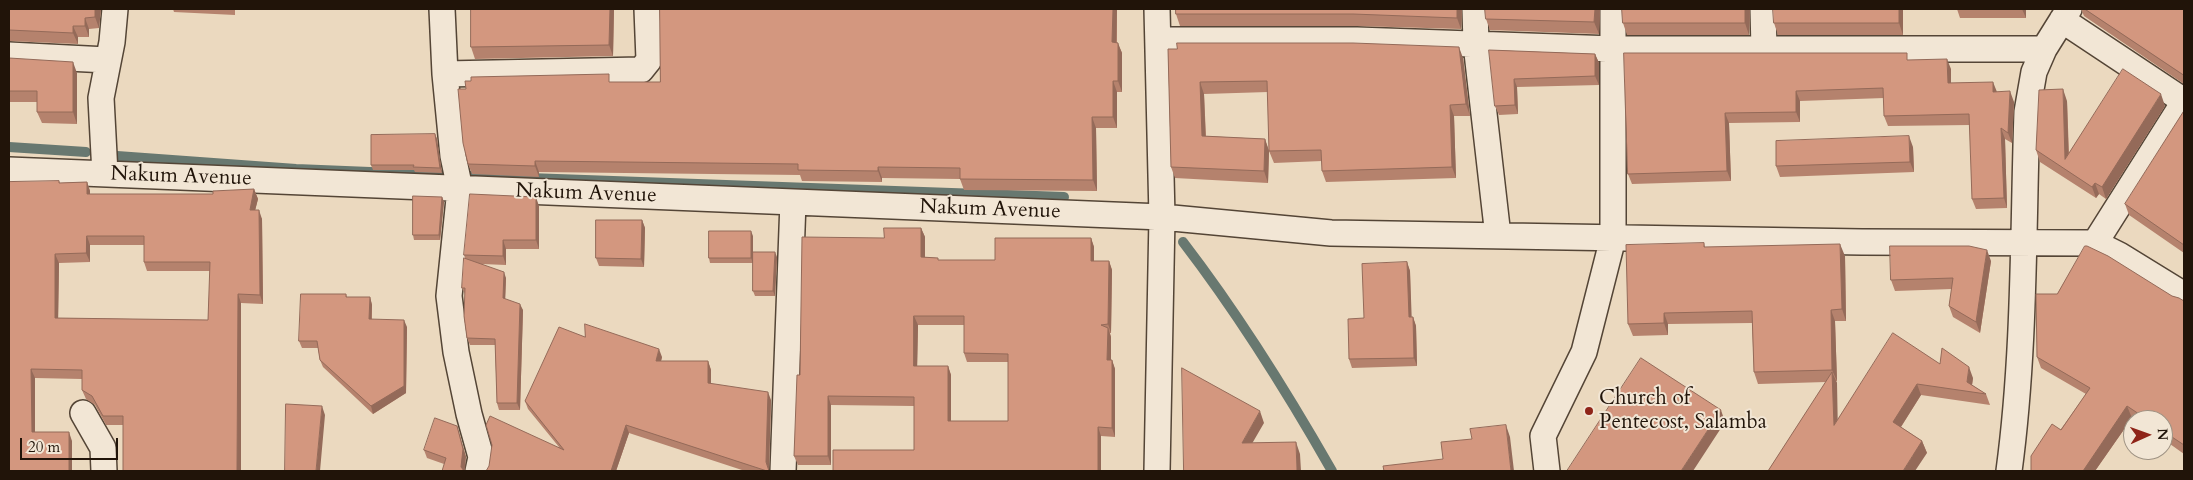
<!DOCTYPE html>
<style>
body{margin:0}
#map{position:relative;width:2193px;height:480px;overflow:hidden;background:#ebd9bf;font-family:Cardo,serif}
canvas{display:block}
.frame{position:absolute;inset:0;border:10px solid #211409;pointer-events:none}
.north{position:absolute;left:2123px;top:410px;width:50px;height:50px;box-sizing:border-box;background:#f2e6d5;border:1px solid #9e9283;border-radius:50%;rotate:88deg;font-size:14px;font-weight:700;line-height:20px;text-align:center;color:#211409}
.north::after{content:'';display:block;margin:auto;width:18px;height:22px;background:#8f2418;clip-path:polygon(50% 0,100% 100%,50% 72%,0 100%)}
.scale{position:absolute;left:20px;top:438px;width:98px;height:22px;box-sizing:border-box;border:2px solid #211409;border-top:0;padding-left:6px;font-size:15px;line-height:18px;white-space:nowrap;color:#211409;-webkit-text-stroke:4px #f2e6d5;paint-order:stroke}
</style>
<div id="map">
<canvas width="2193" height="480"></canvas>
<div class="frame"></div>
<div class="north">N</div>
<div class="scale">20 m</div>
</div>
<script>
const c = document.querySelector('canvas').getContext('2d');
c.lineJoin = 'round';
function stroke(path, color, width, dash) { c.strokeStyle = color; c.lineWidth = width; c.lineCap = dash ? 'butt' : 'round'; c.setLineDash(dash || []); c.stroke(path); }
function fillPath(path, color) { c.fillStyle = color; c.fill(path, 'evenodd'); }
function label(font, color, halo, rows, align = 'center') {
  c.font = font + ' Cardo,serif'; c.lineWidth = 4; c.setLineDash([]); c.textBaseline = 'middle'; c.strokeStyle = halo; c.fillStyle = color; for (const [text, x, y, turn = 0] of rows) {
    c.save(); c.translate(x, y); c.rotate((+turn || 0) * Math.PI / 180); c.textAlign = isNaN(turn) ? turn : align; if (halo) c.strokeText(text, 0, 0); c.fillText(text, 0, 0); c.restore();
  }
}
stroke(new Path2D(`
 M9,147l77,5
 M117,156l179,13 148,6 620,22
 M1183,242c56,73 104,150 149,229`), '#687870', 10);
const minor = new Path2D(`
 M442,9l3,65
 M1475,9l1,35 22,192
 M1763,9l1,40
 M2062,20l122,81
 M1158,40h199l257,9h430
 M9,55l98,5
 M9,170l1153,47 169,16 531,9 233,1 24,12 65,40
 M105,174l-4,-76 11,-56 3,-33
 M2095,243l89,-141
 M83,413l20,35 1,23
 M478,471l3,-14 -12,-43 -13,-62 -7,-56 11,-107 -7,-33 -8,-82 196,-4 8,-10 -2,-51
 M783,471l10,-269
 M1157,471l5,-254 -5,-208
 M1547,471l-4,-35 41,-84 29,-114v-229
 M2009,471c16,-119 14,-240 18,-359l7,-40 10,-23 25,-40`);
stroke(minor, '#544536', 28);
stroke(minor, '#f2e6d5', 25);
fillPath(new Path2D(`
 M9,9h92l-2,19 -10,1v8h-11v7l-69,-3z
 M173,9h62v6l-61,-3z
 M471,9h143l-1,47 -138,3 -4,-12z
 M660,9h457v33l5,11v39h-5v36h-21l1,63 -133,-1 -4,-11 -78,-1v4l-80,-1 -2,-6 -261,-3v5l-67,-3 -4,-10 144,-82h48z
 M1462,9l-1,20 -104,-3h-177l-4,-12z
 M1485,9h115l-1,25 -109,-4 -4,-11z
 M1622,9h128l-1,26h-122l-4,-12z
 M1903,9v26h-125l-4,-12z
 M1957,9h69v9h-66z
 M2081,9h103v75l-100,-68z
 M1168,49l295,9 7,58h-16l2,62 -130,4 -4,-11v-10l-48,2 -5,-12 -1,-59 -64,2 2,42 59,3 4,12 -1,32 -93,-5 -4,-11z
 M1489,50l106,4 4,9v22l-82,2 1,27 -19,1 -4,-9z
 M1624,53l285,7 42,9v14l46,9 17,10 -2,41 -7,-4 2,69 -31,1 -4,-10 -2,-74 -82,1 -4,-10v-18l-84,3v21l-71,1 2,58 -99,3 -4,-10z
 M9,58l68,15v51l-35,-1 -5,-11v-10h-28z
 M2067,101l2,52 96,-47 -59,93 -7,-5 -3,4 -56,-36 -4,-12z
 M2184,111v142l-55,-38 -4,-11z
 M435,134l2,5 5,34 -27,-1 -1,-2h-41l-2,-5z
 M1913,147l1,25 -134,5 -4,-11z
 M59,181l1,2 27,-1 3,9v3h123l41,-5 4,10 -3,11 7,9 1,85 -22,-1v168h-118v-46h-17l-11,-20 -9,-6 -4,-9v-11l-47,-1v54l37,9v30h-63zM90,245h54v17l3,9h63l-2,49 -150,-2 1,-55 31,-1z
 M442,197l2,5 -4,38h-26l-1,-5z
 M539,206v43h-33v16l-24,-1 24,14 -1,21 18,11 -3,100h-21l-2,-7 -2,-58h-25l-3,-7 -2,-44 -3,-6 3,-30 -1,-3z
 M642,220l3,8 -1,39 -45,-1 -3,-8z
 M921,228l4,9v20l13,1v2h57l96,-22 3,9v14h15l3,9 -1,63h-1l1,4v23h1l3,9v68l-14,-1 -187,14v-44l-83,-1v60h-33l-4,-9 6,-81zM918,325h46v28l3,9h41v59h-57v-46l-3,-9h-31z
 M753,236v27h-43l-1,-5z
 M1704,243l1,4 140,9 1,65h-11l2,60h-1l1,2v37l103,-56 33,14 -1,7 14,9 4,11 -69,-10 -20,32 21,14 5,12 -159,18 58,-89 -68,2 -4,-12 -2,-49 -84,1v11l-35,1 -5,-12z
 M777,257l-2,39h-20l-2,-5z
 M1991,261l-11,72 -27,-16 -4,-11 3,-17 -57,2 -4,-11z
 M1407,262l3,9 1,46h2l3,9 1,40 -65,2 -3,-9 15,-41z
 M346,294l1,3h23l2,8v15l35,7 -1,66 -33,21 -50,-47 -3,-7 -2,-12h-16l-3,-7z
 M2172,296l12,5v153l-21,-15v-19h-28l-3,-2 -37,53h-64l55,-77 -45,-26 -4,-11z
 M585,337l77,20 -1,4h47l3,9v14l60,16 -2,71h-24l-116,-38 -13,38h-130l73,-24 -31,-38 -3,-8z
 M457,426l9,31 -22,7 -17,-6 -3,-8z`), '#b5826d');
fillPath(new Path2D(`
 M95,9h6l-2,19 -4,-11z
 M610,9h4l-1,47 -4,-11z
 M1113,9h4l-1,44 -4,-11z
 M1457,9h5l-1,20 -4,-11z
 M1595,9h5l-1,25 -5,-12z
 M1745,9h5l-1,26 -4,-12z
 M1899,9h4v26l-4,-12z
 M2022,9h4v9z
 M85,18l4,11v8l-4,-11z
 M73,26l5,11v7l-5,-11z
 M1118,43l4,10v39l-4,-11z
 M1459,47l4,11 7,58 -4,-12z
 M1595,54l4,9v22l-4,-9z
 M1947,59l4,10v25l-3,-11z
 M73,62l4,11v51l-4,-12z
 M1514,79l3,8 1,27 -3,-9z
 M1113,81l4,11v36l-4,-11z
 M1200,82l4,12 2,54 -4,-12z
 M1993,82l4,10h-4z
 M2063,89l4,12 2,70 -4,-12z
 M1796,91l4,10v21l-4,-10z
 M2010,91l4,11 -2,41 -4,-10z
 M2161,94l4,12 -59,93 -4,-12z
 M1450,105l4,11 2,62 -4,-11z
 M1725,113l4,10 2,58 -4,-10z
 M1092,117l4,11 1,63 -4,-11z
 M2001,128l4,11 2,69 -3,-10z
 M435,134l2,5 5,34 -2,-5z
 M1909,136l4,11 1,25 -4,-10z
 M1265,139l4,12 -1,32 -4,-12z
 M535,161l4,11v5l-4,-11z
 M878,167l4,11v4l-4,-11z
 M87,182l3,9v12l-3,-9z
 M2095,183l4,11 -3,4 -4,-11z
 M254,189l4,10 -5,20 -3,-9z
 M442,197l2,5 -4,38 -1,-5z
 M536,197l3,9v43l-3,-9z
 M259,210l3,9 1,85 -3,-9z
 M642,220l3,8 -1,39 -3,-8z
 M921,228l4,9v29l-4,-9z
 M751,231l2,5v27l-2,-5z
 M87,236l3,9v17l-4,-9z
 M1091,238l3,9v23l-3,-9z
 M503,240l3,9v16l-3,-9z
 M1840,244l5,12 1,65 -4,-12z
 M1987,250l4,11 -11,72 -4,-11z
 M775,252l2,5 -2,39 -2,-5z
 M55,254l4,9 -1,64 -3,-9z
 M1109,261l3,9 -1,63 -3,-9z
 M1407,262l3,9 2,55 -3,-9z
 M504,272l2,6 -1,26 -2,-6z
 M238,294l3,9v168h-4z
 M370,297l2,8 -1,22 -2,-8z
 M520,304l3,6 -3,100 -3,-7z
 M1831,310l4,11 2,60 -5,-11z
 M1664,313l4,11v11l-4,-12z
 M914,316l4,9 -1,50 -3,-9z
 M1413,317l3,9 1,40 -3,-8z
 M404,320l3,7 -1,66 -33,21 -2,-8z
 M1108,328l3,9v32l-4,-9z
 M659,349l3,8 -3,12 -3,-8z
 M1112,360l3,9v68l-3,-9z
 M708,361l3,9v21l-3,-8z
 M948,366l3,9v55l-3,-9z
 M1969,367l4,11 -2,14 -4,-10z
 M31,369l4,9v63l-3,-9z
 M1832,372l5,11 1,54 -4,-12z
 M1917,384l4,11 -24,38 -4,-11z
 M768,392l3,8 -2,70 -3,-8z
 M828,396l3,9v60l-3,-9z
 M322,406l3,9 -5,56h-4z
 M2127,406l5,12 -37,53h-12z
 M1721,410l4,12 -32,49h-12z
 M1260,411l4,12 -18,31 -4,-11z
 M626,425l3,8 -13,38h-5z
 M1506,425l4,12 4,34h-3z
 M457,426l9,31 -1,14h-2l-2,-4z
 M1098,427l3,9v35h-3z
 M69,432l3,9v30h-3z
 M1922,441l5,12 -12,18h-12z
 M1296,442l4,12 1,17h-4z`), '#946a59');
const building = new Path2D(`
 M9,9h86v8l-10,1v8h-12v7l-64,-3z
 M471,9h139l-1,36 -138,2z
 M660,9h453l-1,33 6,1v38h-5v36h-21l1,63 -133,-1v-11l-82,-1v4l-80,-1v-6l-263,-3v5l-67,-2 -5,-21 -5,-54h8l-1,-8h6v-4l138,-3v8h51z
 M1176,9h281v9l-104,-4h-177z
 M1485,9h110l-1,13 -108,-3z
 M1622,9h123v14h-122z
 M1773,9h126v14h-125z
 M2085,9h99v66z
 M1177,43h176l106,4 7,57 -16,1 2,62 -130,4 -1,-21 -52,1 -2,-70 -67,1 2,54 63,3 -1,32 -93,-4 -3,-118h9z
 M1489,50l106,4v22l-81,3 1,26 -20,1z
 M1624,53h283v7l40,-1 1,24 45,-1v10l17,-1 -2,42 -7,-5 3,70 -32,1 -3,-85 -85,2 -1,-28 -87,3v21l-71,1 2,58 -99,3z
 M9,58l64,4v50h-36v-21h-28z
 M2123,69l38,25 -59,93 -7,-4 -3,4 -56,-37 3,-60 24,-1 2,70z
 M2184,111v134l-59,-41z
 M435,134l5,34 -27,-1 1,-2h-43v-30z
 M1909,136l1,26 -134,4v-25z
 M59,181v2l28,-1v12h126v-3l41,-2 -4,21h9l1,85 -22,-1 -1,177h-114v-55h-20l-11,-20 -10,-6v-20l-51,-1 1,63h37v39h-60v-289zM87,236h57v26h66l-2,58 -153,-2v-64l31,-1z
 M470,194l66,3v43h-33v16l-39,-1z
 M413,196l29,1 -3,38h-26z
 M596,220h46l-1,39 -45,-1z
 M884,228h37v29l17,1v2h57v-22h96v23h18l-1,63 -7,1 7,3 -1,32h5v68l-14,-1v44h-265v-21h81v-53l-86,-1v60h-34l3,-81h3l2,-138 82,1zM914,316h50v37l44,1v67h-60v-55h-34z
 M709,231h42v27h-42z
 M1704,243v4l136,-3 2,65 -11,1 1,60 -78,2 -2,-61 -88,2v10l-36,1 -2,-79z
 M1890,246h79l18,4 -11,72 -27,-16 4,-28 -62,2z
 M2085,246h2l21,10 64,40 7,2 5,3v144l-21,-14v-11h-15l-21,-14 -44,65h-52v-15l21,-32 9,6 29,-42 -53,-31 -1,-63h21z
 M753,252h22l-2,39h-20z
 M464,258l40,14 -1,26 17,6 -3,99h-20l-2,-64 -28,-1 -3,-22 1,-28h-3z
 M1407,262l2,55h4l1,41 -65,1 -1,-40 16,-1 -2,-54z
 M301,294h45v3h24l-1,22 35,1v66l-33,20 -51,-46 -3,-19h-18z
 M585,324l74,25 -3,12h52v22l60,9 -2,70 3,9h-2l-141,-46 -15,46h-125l3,-5 3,-21 -6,-20 4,-9 74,34 -39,-49 34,-74 26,10z
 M1893,333l47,31 2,-16 27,19 -2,15 19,12 -69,-10 -24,38 29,19 -19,30h-135l64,-99 2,53z
 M1641,358l80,52 -40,61h-114z
 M1182,368l78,43 -18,32 54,-1 1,29h-113z
 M286,404l36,2 -6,65h-31z
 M435,418l22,8 6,23 -2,18 3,4h-22l4,-13 -22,-8z
 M1506,425l5,46h-127l-1,-5 60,-7 -2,-17 31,-3 -2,-10z`);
fillPath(building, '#d3977f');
stroke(building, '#946a59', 1);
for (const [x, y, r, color] of [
 [1589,411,5,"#8f2418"]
]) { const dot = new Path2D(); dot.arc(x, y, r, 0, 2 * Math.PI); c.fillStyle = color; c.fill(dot); stroke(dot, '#f2e6d5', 2); }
label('21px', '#211409', '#f2e6d5', [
 ["Nakum Avenue",181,177,2],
 ["Nakum Avenue",586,194,2],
 ["Nakum Avenue",990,210,2]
]);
label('21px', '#211409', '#f2e6d5', [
 ["Church of",1599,399],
 ["Pentecost, Salamba",1599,423]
], 'left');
</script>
